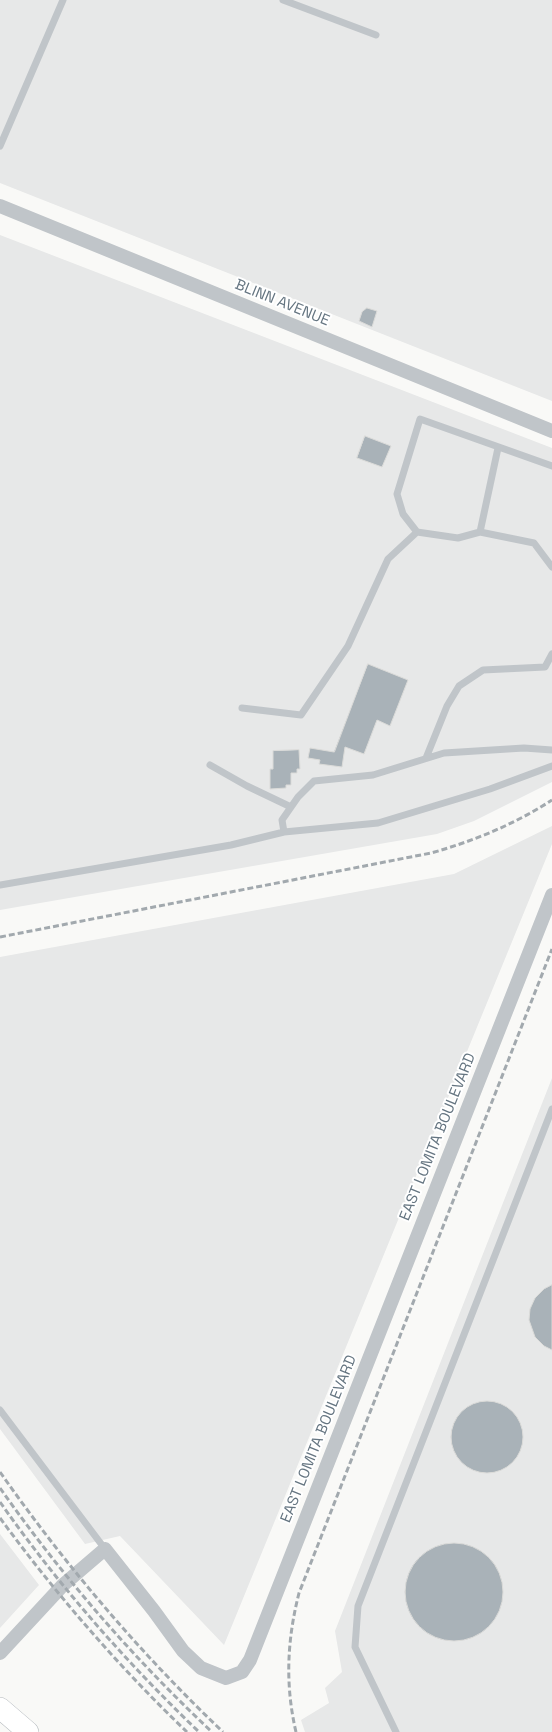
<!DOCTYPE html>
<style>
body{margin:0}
canvas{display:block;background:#f9f9f7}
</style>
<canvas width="552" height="1732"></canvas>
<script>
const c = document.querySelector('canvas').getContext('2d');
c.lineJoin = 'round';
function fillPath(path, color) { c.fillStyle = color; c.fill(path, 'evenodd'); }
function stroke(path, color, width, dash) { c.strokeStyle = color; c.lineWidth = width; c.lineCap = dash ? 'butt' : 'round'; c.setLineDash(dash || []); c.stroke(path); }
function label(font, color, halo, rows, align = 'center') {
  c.font = font + ' "Space Grotesk",sans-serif'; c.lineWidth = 4; c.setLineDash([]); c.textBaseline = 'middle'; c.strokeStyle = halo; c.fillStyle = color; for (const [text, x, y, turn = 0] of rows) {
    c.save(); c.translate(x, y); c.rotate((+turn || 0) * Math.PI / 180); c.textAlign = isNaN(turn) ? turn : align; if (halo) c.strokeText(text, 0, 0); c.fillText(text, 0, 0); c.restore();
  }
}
fillPath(new Path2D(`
 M0,0h552v401l-552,-218z
 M0,235l552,213v334l-78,39 -37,13 -437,76z
 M552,826v18l-328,801 -104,-109 -35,8 -85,-115v-472l454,-83z
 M552,1078v654h-247l-4,-12 28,-17 -4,-15 17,-16 -7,-41z
 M0,1534l39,51 -39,43z`), '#e7e8e8');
const building = new Path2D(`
 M367,308l10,3 -5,16 -13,-6 3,-9z
 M365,436l26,10 -9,21 -25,-9z
 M368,664l40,16 -18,46 -13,-6 -13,34 -19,-7 -3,20 -23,-3 1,-4 -12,-2 2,-10 24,4z
 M299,750l1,19h-3v4h-6v12h-5v3l-16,1v-20h3v-18z
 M552,1285v65l-8,-4 -9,-9 -6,-17 1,-11 5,-11 9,-9z
 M451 1437a36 36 0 1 1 72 0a36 36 0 1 1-72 0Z
 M405 1592a49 49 0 1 1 98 0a49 49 0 1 1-98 0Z`);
fillPath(building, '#a9b2b8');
stroke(building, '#dbdbd9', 1);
const primary = new Path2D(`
 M0,1708l28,24`);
stroke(primary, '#b4b9bd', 22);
stroke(new Path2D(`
 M283,0l93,35
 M0,146l63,-146
 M498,448l-18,84 54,11 18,24
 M480,532l-22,6 -41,-6 -14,-18 -6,-20 23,-75 132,47
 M242,708l59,7 47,-69 40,-87 29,-27
 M552,750l-28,-2 -80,5 -71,22 -59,6 -16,16 -16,23 2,12 94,-9 112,-34 62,-23
 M426,758l21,-52 12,-20 24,-16 62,-3 7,-13
 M210,765l37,21 44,21
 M0,885l231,-40 53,-13
 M0,1410l105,139
 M396,1732l-41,-85 3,-41 194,-497`), '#c0c5c9', 7);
stroke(new Path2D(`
 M0,206l552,225
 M0,1653l63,-68 42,-36 49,62 29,40 18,17 25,10 16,-6 8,-12 302,-765`), '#c0c5c9', 14);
stroke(primary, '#fff', 21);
stroke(new Path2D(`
 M0,937l431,-84c43,-12 84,-29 121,-53
 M0,1472c66,94 140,181 223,260
 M0,1488c62,88 133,170 212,244
 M0,1502c59,84 126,160 199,230
 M0,1518c56,76 118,148 187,214
 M296,1732c-11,-47 -9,-92 3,-139l253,-644`), '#a2a9ae', 3, [6, 3]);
label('15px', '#657581', '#fff', [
 ["BLINN AVENUE",282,303,22],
 ["EAST LOMITA BOULEVARD",438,1137,-68],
 ["EAST LOMITA BOULEVARD",319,1439,-68]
]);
</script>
